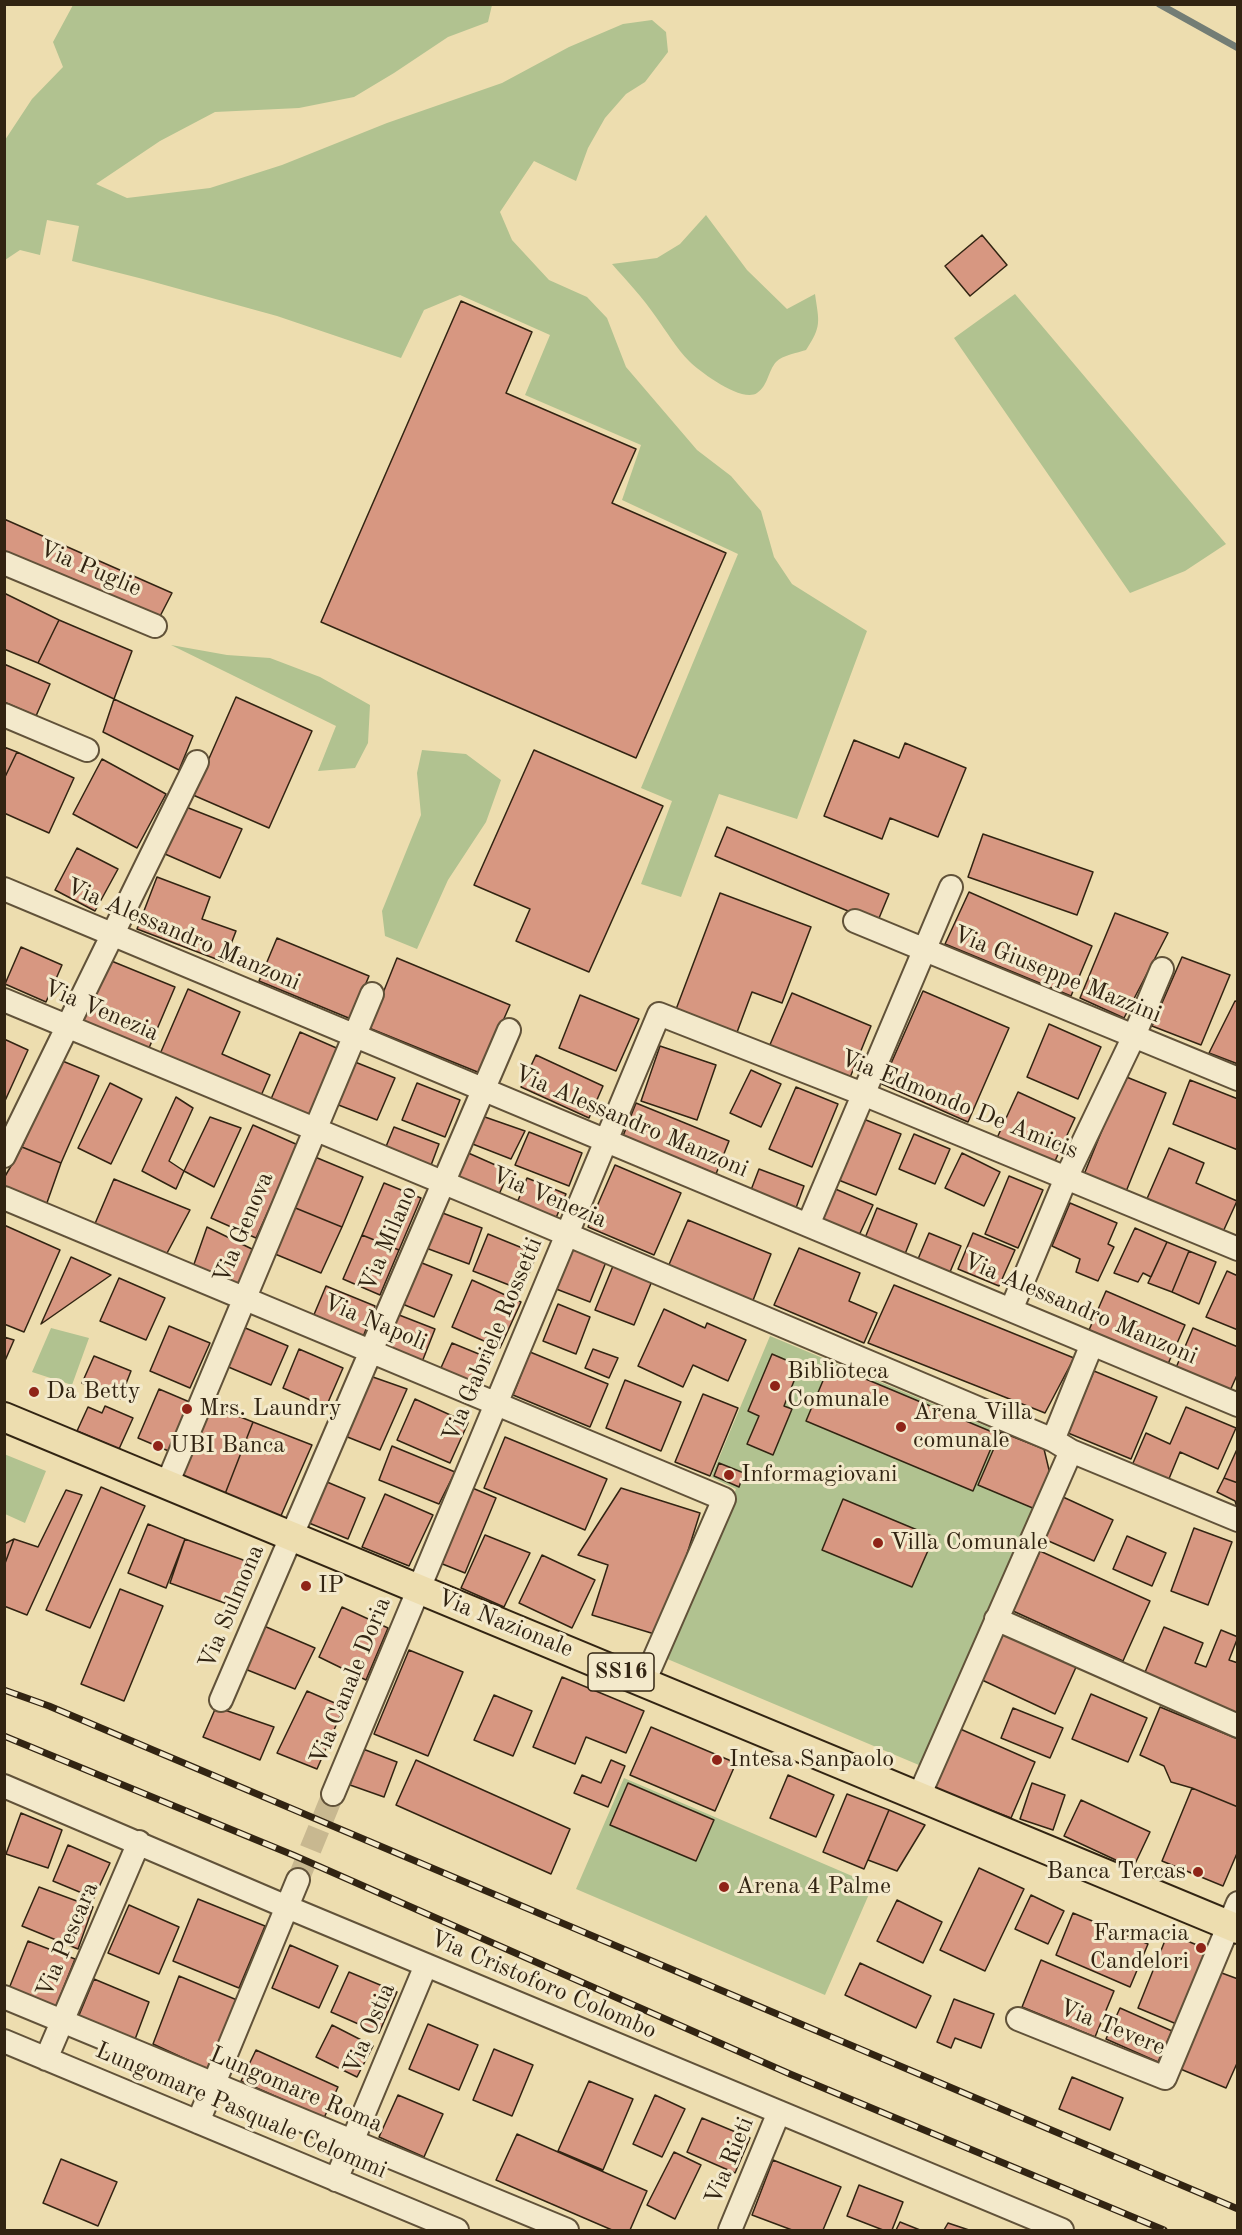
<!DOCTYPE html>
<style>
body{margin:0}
#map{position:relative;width:1242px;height:2235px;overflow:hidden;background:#edddaf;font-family:"Old Standard TT",serif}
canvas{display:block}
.frame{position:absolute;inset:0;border:6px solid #322412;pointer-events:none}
</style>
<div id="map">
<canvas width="1242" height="2235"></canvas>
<div class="frame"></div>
</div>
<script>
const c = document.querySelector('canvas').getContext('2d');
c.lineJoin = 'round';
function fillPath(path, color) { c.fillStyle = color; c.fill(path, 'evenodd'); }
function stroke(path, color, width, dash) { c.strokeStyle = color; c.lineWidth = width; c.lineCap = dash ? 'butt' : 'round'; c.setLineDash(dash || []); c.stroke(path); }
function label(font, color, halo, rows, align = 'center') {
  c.font = font + ' "Old Standard TT",serif'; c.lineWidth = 6; c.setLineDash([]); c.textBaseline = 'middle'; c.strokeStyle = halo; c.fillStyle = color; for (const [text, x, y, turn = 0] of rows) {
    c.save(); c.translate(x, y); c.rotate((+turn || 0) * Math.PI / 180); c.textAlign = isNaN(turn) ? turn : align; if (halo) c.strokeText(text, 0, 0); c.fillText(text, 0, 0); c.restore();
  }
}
fillPath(new Path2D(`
 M73,5h419l-4,17 -40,15 -54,36 -40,24 -55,11 -84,4 -55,29 -64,43 31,14 83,-10 72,-23 105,-42 115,-40 67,-36 54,-23 29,-4 14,12 2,20 -23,30 -19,12 -21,24 -17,30 -12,33 -42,-20 -34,51 12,28 37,40 38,17 20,21 19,49 71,83 34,26 30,35 13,46 18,27 75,47 -70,188 -78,-25 -38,103 -40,-13 31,-83 -31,-13 97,-234 -116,-54 19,-55 -116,-50 25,-60 -90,-40 -36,15 -23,48 -124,-42 -134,-37 -71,-18 7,-35 -32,-6 -7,35 -20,-5 -15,10v-120l27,-41 31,-32 -10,-25z
 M706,215l41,55 40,39 28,-15c4,28 7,32 -9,56 -9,3 -23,5 -30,12 -8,9 -8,24 -19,31 -15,10 -57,-21 -68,-32 -13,-13 -22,-29 -33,-44 -13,-19 -29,-36 -44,-53l45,-6 23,-14z
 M1015,294l211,250 -41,27 -55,22 -176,-255z
 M171,645l56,10 43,3 50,19 50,28 -2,38 -13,25 -37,3 18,-45z
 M422,750l44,4 35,26 -15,42 -38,58 -31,69 -32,-13 -3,-25 39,-96 -4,-42z
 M51,1328l38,10 -17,47 -40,-13z
 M770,1336l230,96 -22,52 58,24 -110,260 -261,-110 71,-169 -25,-12z
 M4,1454l42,17 -21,52 -20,-9z
 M624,1778l249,107 -48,110 -249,-106z`), '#b1c290');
stroke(new Path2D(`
 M1159,4l79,44`), '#737d75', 7);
const building = new Path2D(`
 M982,235l25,30 -37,31 -25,-30z
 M461,301l71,31 -26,61 130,56 -24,54 114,50 -90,205 -315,-136z
 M4,519l168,74 -17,33 -151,-63z
 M4,593l55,27 -21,43 -34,-14z
 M59,620l73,31 -18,48 -76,-36z
 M4,664l46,20 -14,32 -32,-14z
 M236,697l76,34 -43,97 -76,-33z
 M114,699l79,37 -14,34 -76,-38z
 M854,740l45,18 6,-15 61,25 -28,69 -48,-19 -8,21 -58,-23z
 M4,747l13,5 -13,27z
 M534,750l129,56 -74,166 -73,-31 14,-32 -56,-24z
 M17,752l57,26 -25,55 -45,-20v-34z
 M102,759l64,35 -29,54 -64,-34z
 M186,807l56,22 -22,49 -55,-24z
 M727,827l162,67 -12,29 -162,-67z
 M983,834l110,38 -16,43 -109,-38z
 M77,848l41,21 -23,42 -40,-21z
 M157,877l53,20 -8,22 34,12 -12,31 -87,-33z
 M969,892l123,54 -21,50 -126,-52z
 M720,893l91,34 -29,76 -30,-11 -16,43 -61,-23z
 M1115,913l53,20 -44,85 -44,-20z
 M277,938l92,38 -18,43 -92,-38z
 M21,947l41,18 -16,37 -41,-18z
 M1182,957l48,18 -29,70 -49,-19z
 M397,958l113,47 -30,68 -111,-45z
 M109,960l66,27 -26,61 -66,-27z
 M188,989l52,23 -18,42 48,21 -10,23 -100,-44z
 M923,991l86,37 -41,94 -86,-38z
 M792,993l79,33 -22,54 -80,-33z
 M580,995l59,24 -23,52 -57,-23z
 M1235,1001l3,1v62l-29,-11z
 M1049,1024l52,23 -23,52 -51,-22z
 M300,1032l41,18 -28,66 -42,-17z
 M4,1039l24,11 -24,53z
 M660,1046l56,19 -19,55 -56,-19z
 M536,1055l67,31 -14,32 -68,-31z
 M60,1060l39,16 -38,87 -39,-16z
 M355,1062l40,16 -18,42 -41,-16z
 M751,1070l30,14 -20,43 -31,-14z
 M1124,1076l42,17 -41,101 -42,-17z
 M1190,1080l48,19v51l-65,-26z
 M110,1083l32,16 -31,65 -33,-16z
 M417,1083l43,17 -15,37 -43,-17z
 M796,1087l42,17 -26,63 -43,-18z
 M1018,1092l57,26 -21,45 -57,-25z
 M176,1097l17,11 -24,53 15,10 -8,18 -34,-18z
 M636,1103l93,38 -13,33 -93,-38z
 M482,1116l43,15 -14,28 -41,-16z
 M210,1117l31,11 -27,59 -30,-16z
 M861,1118l40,16 -25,61 -40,-16z
 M253,1125l45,20 -42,93 -45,-20z
 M394,1127l45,17 -9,24 -45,-19z
 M529,1132l53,21 -13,33 -54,-21z
 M914,1134l36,15 -15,35 -36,-15z
 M22,1147l39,16 -18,51 -39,-16v-20z
 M457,1148l52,23 -14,33 -52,-22z
 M1169,1148l35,15 -8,20 41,18 -15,33 -76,-33z
 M962,1153l38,19 -16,34 -39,-18z
 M315,1157l48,20 -21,50 -49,-20z
 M615,1165l66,28 -27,62 -66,-28z
 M759,1169l45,17 -8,22 -45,-18z
 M1009,1176l34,14 -25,58 -33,-14z
 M527,1178l39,16 -10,24 -39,-15z
 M114,1179l76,31 -24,45 -72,-29z
 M384,1183l37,15 -22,52 -37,-15z
 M833,1188l40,17 -17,37 -39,-18z
 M1070,1203l47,20 -9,21 6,3 -16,34 -22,-9 4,-13 -28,-13z
 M293,1207l49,20 -21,46 -46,-19z
 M877,1208l40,16 -14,35 -40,-16z
 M440,1212l42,16 -13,36 -43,-16z
 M688,1220l83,34 -19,49 -84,-36z
 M4,1225l56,25 -36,82 -20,-8z
 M207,1227l49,24 -15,36 -48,-20z
 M1135,1228l32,14 -16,35 -8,-4 -5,9 -24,-9z
 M929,1233l32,13 -11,26 -32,-13z
 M973,1233l42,17 -16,36 -41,-17z
 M488,1234l49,20 -15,36 -49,-19z
 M362,1235l37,15 -19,45 -37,-16z
 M1167,1242l22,9 -17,41 -24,-9z
 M568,1246l38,16 -16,40 -39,-15z
 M799,1248l61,25 -11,28 28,12 -13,30 -90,-38z
 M1189,1251l27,11 -17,42 -27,-12z
 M71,1257l40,18 -70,49z
 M417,1261l35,14 -18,42 -34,-14z
 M613,1266l39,15 -18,44 -39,-15z
 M1227,1271l11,5v54l-32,-13z
 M119,1278l46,20 -19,42 -46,-19z
 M472,1280l49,22 -21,46 -48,-21z
 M894,1285l180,73 -29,55 -177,-70z
 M326,1286l49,20 -12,31 -50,-20z
 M1106,1291l79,34 -17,39 -79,-34z
 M558,1304l32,13 -14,37 -33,-13z
 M664,1309l41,19 2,-5 39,17 -18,41 -35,-16 -10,22 -45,-21z
 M394,1313l41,16 -13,33 -41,-16z
 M169,1326l41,17 -20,45 -40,-17z
 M243,1327l45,19 -17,39 -45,-19z
 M1193,1328l45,19v26l-9,20 -54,-23z
 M4,1337l10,3 -10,23z
 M452,1343l39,16 -11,27 -40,-16z
 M299,1349l44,19 -17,39 -43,-19z
 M593,1349l25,9 -9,20 -24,-10z
 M530,1352l78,32 -18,43 -77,-32z
 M772,1354l28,12 -16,40 8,3 -19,46 -26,-11 12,-28 -11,-5z
 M94,1356l37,15 -11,28 -38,-16z
 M830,1364l167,70 -24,57 -167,-70z
 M1094,1371l63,26 -26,62 -63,-26z
 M370,1376l37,13 -27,61 -35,-14z
 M625,1380l56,22 -20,49 -55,-23z
 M159,1389l33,14 -21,49 -33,-14z
 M703,1394l35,14 -28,68 -35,-14z
 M415,1399l53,24 -18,40 -53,-23z
 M208,1404l45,18 -28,72 -46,-18z
 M105,1406l28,12 -14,31 -42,-18 11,-24 14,6z
 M1186,1407l50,21 -18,41 -38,-17 -14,34 -36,-16 16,-37 24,11z
 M253,1422l59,23 -32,73 -55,-24z
 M1001,1432l43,17 6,25 -15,35 -57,-24z
 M505,1437l102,42 -22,51 -101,-42z
 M392,1446l63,26 -16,32 -60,-24z
 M1238,1447v36l-14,-5z
 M719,1463l25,10 -5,14 -25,-11z
 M1224,1478l14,5v28l-3,-10 -18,-9z
 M327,1482l38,16 -17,41 -39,-16z
 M101,1487l44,19 -55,122 -44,-18z
 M470,1487l26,11 -31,75 -25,-10z
 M621,1488l79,25 -39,123 -69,-21 16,-50 -30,-10z
 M66,1490l16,5 -55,120 -23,-9v-40l10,-27 24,8z
 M385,1494l48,21 -24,51 -47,-19z
 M1063,1497l50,23 -19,41 -50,-22z
 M843,1499l91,38 -22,50 -90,-37z
 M148,1524l37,15 -19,49 -38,-15z
 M1194,1528l38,14 -24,63 -37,-14z
 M485,1535l45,18 -26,54 -43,-19z
 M1127,1536l39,17 -14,33 -39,-17z
 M14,1539l-10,27v-22z
 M185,1539l61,22 -16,44 -60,-22z
 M1040,1551l110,50 -27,60 -110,-50z
 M542,1555l53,25 -23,48 -53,-25z
 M120,1589l43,17 -39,95 -43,-17z
 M342,1607l46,21 -22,52 -47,-23z
 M264,1626l51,22 -20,41 -50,-20z
 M1164,1627l39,16 -8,20 11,4 15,-37 17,7 -9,23 9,3v53l-95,-39z
 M1004,1632l73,33 -22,49 -73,-34z
 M409,1650l54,22 -35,84 -54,-22z
 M562,1677l82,34 -18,42 -40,-16 -11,27 -42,-17z
 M307,1691l37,16 -27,62 -40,-16z
 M1091,1694l56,24 -19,44 -56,-23z
 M494,1695l38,16 -19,45 -39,-16z
 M216,1707l58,20 -14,33 -57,-23z
 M1160,1707l78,32v68l-46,-19 -21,-6 -7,-16 -24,-11z
 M1013,1708l50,20 -13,30 -49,-20z
 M651,1727l85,36 -21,48 -85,-36z
 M958,1728l77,34 -24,56 -78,-30z
 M363,1749l34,13 -13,35 -34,-12z
 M416,1760l154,69 -19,45 -155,-69z
 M611,1760l14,6 -17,41 -34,-14 8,-18 19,8z
 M788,1775l46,20 -18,42 -46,-19z
 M628,1783l86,37 -18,41 -86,-36z
 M1032,1783l33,12 -12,35 -33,-11z
 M1192,1788l46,19v44l-15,35 -61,-25z
 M847,1794l42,16 -25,59 -41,-17z
 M1081,1800l69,32 -17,36 -69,-32z
 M889,1810l36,15 -28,46 -29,-11z
 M21,1813l41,17 -14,38 -42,-14z
 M68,1845l42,18 -16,35 -41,-17z
 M979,1868l45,21 -39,82 -45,-21z
 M39,1887l54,20 -15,42 -56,-23z
 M1031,1895l33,16 -16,33 -33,-15z
 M198,1899l67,27 -26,62 -66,-27z
 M897,1900l45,22 -19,41 -46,-22z
 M129,1905l50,22 -20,47 -51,-21z
 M1073,1913l75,31 -18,43 -74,-32z
 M1168,1933l41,17 -30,75 -41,-17z
 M28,1941l47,18 -20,50 -47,-18z
 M290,1945l48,21 -19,42 -47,-20z
 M1041,1960l73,31 -19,46 -73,-30z
 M860,1963l71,33 -15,32 -71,-33z
 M349,1972l48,20 -18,41 -48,-21z
 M1219,1972l19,7v82l-12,27 -48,-20z
 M179,1976l58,24 -30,69 -54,-25z
 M94,1979l55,23 -15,40 -57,-22z
 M954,1999l40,15 -13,34 -26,-10 -4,10 -14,-6z
 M1120,2008l52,23 -14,31 -52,-23z
 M428,2024l50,21 -19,45 -50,-21z
 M332,2025l41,21 -16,31 -41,-20z
 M494,2049l39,16 -21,51 -39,-16z
 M256,2050l82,37 -14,31 -83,-37z
 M1072,2077l51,21 -13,32 -51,-21z
 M589,2081l44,18 -30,71 -45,-19z
 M398,2095l45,19 -19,43 -45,-20z
 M655,2095l30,14 -23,48 -29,-13z
 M702,2118l48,20 -15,35 -48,-21z
 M517,2134l130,57 -17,39h-18l-116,-50z
 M674,2152l27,13 -26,54 -28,-14z
 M61,2159l56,23 -19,44 -55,-23z
 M773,2160l68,27 -18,43h-31l-40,-15z
 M859,2185l44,17 -11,28h-9l-36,-14z
 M900,2222l20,8h-24z
 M948,2223l21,7h-25z`);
fillPath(building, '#d79781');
stroke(building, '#322412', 1.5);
stroke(new Path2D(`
 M298,1880l35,-86`), '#c8b890', 22, [22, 11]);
const minor = new Path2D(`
 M4,563l151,63
 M4,715l83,35
 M4,889l1234,516
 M855,921l383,158
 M4,1000l491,204 558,236 18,11 167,69
 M4,1156l193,-394
 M4,1198l720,301 -80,183
 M808,1225l143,-338
 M1011,1310l55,-132 68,-142 28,-67
 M1053,1440l39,-96
 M167,1484l205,-490
 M996,1619l242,107
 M221,1700l288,-670
 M4,1786l283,121 775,323
 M333,1794l326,-780 204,80 375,155
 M919,1796l152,-345
 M4,1997l563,233
 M1018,2019l147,59 73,-175
 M4,2041l453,189
 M46,2059l93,-217
 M198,2122l100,-242
 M336,2180l90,-215
 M730,2230l49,-118`);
const major = new Path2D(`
 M4,1417l1234,512`);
stroke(minor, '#615239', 26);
stroke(major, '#322412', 32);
stroke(minor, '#f3e9cb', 22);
stroke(major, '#edddaf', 28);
const rail = new Path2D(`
 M4,1690l45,16 1189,503
 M4,1736l289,119 497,219 374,156`);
stroke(rail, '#322412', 7);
stroke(rail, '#f3e9cb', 4.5, [14]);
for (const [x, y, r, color] of [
 [775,1386,6,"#8f2418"],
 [34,1392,6,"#8f2418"],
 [187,1409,6,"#8f2418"],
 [901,1427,6,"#8f2418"],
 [158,1446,6,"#8f2418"],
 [729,1475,6,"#8f2418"],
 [878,1543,6,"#8f2418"],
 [306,1586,6,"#8f2418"],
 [717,1760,6,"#8f2418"],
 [1198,1872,6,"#8f2418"],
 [724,1887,6,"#8f2418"],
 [1201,1948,6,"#8f2418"]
]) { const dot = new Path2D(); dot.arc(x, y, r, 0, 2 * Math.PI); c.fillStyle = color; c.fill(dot); stroke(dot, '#f3e9cb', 2); }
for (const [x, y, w] of [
 [621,1672,66]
]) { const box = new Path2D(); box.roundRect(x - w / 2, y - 19, w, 38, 4.5); c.fillStyle = '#f3e9cb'; c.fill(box); stroke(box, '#322412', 1.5); }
label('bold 22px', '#322412', null, [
 ["SS16",621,1672]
]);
label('24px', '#322412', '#f3e9cb', [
 ["Via Puglie",90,569,23],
 ["Via Alessandro Manzoni",183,935,23],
 ["Via Giuseppe Mazzini",1057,975,22],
 ["Via Venezia",101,1011,23],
 ["Via Edmondo De Amicis",959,1105,22],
 ["Via Alessandro Manzoni",631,1122,23],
 ["Via Venezia",549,1198,23],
 ["Via Genova",244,1228,-67],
 ["Via Milano",389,1239,-67],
 ["Via Alessandro Manzoni",1080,1309,23],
 ["Via Napoli",375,1323,23],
 ["Via Gabriele Rossetti",493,1340,-67],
 ["Via Sulmona",232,1607,-67],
 ["Via Nazionale",505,1624,22],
 ["Via Canale Doria",351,1681,-68],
 ["Via Pescara",68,1940,-67],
 ["Via Cristoforo Colombo",543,1985,23],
 ["Via Tevere",1112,2028,22],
 ["Via Ostia",370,2029,-67],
 ["Lungomare Roma",296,2090,23],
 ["Lungomare Pasquale Celommi",241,2111,23],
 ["Via Rieti",730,2161,-68]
]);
label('24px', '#322412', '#f3e9cb', [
 ["Biblioteca",787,1372],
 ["Comunale",787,1400],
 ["Da Betty",46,1392],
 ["Mrs. Laundry",199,1409],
 ["Arena Villa",913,1413],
 ["comunale",913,1441],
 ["UBI Banca",170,1446],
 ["Informagiovani",741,1475],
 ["Villa Comunale",890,1543],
 ["IP",318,1586],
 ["Intesa Sanpaolo",729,1760],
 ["Banca Tercas",1186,1872,"right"],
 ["Arena 4 Palme",736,1887],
 ["Farmacia",1189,1934,"right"],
 ["Candelori",1189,1962,"right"]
], 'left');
</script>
